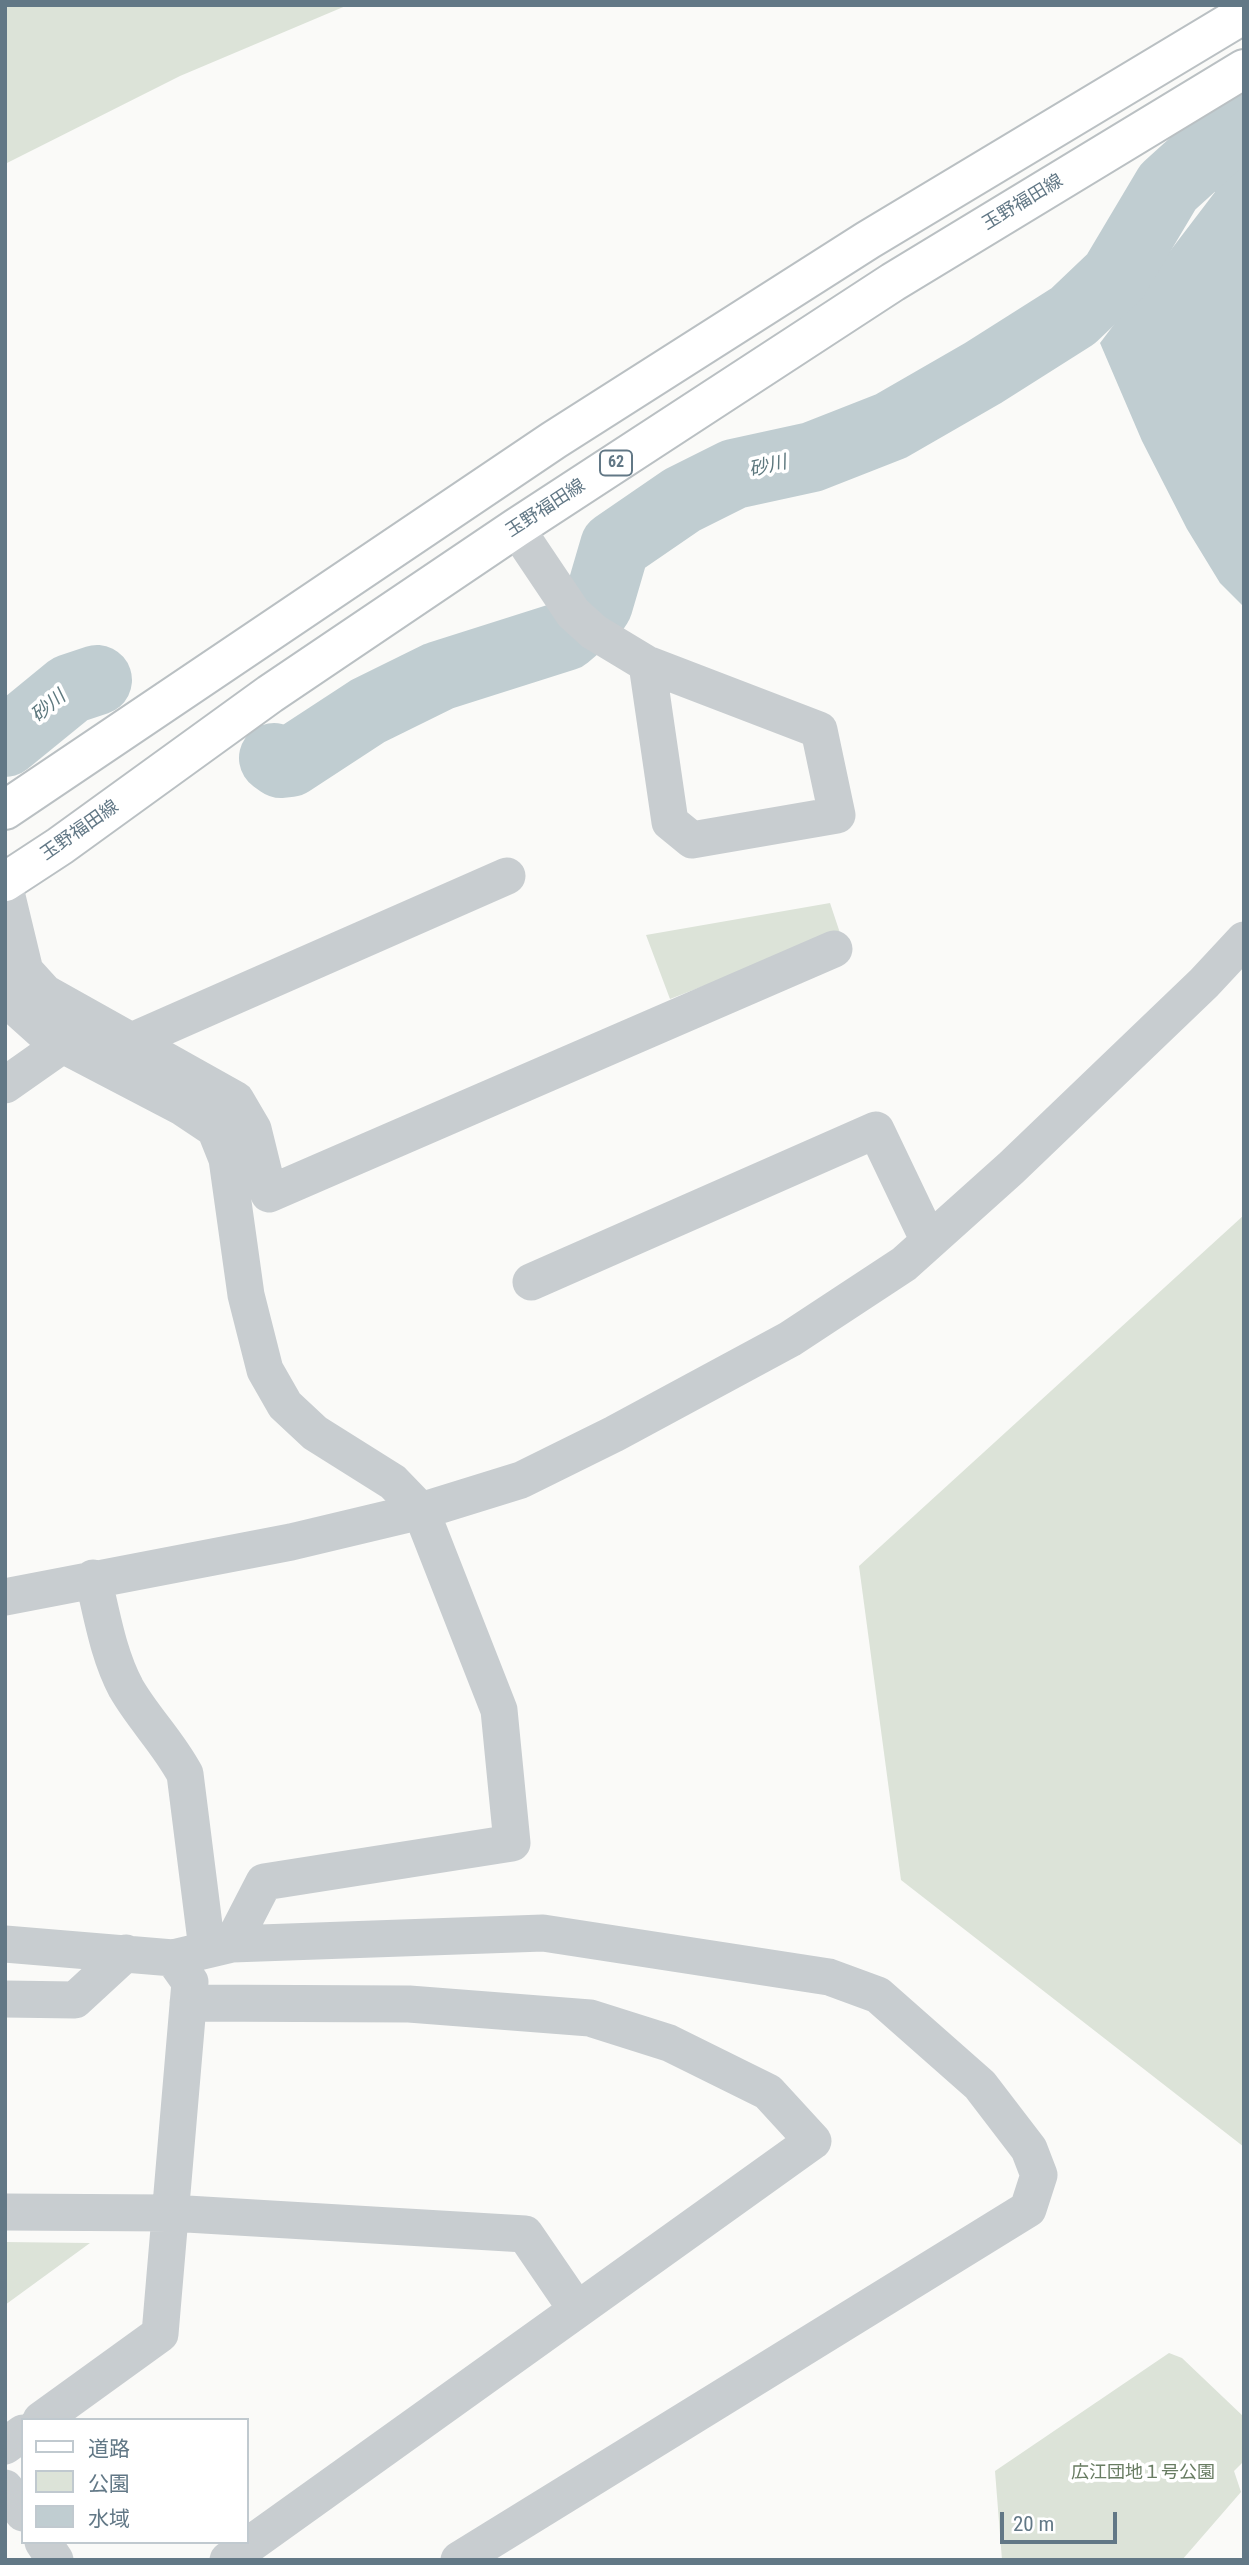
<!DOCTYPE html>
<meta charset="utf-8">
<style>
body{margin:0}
#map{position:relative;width:1249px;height:2565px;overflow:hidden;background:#fafaf8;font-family:"Roboto Condensed","Noto Sans JP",sans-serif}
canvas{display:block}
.frame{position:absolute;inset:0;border:7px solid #627886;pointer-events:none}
.legend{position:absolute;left:21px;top:2418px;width:228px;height:126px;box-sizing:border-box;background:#fff;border:2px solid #c0c9cf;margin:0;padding:9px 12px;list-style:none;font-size:21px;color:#627886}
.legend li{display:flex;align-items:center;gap:14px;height:35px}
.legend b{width:35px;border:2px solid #c0c9cf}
.scale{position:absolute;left:1000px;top:2512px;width:117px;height:32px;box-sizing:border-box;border:4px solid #627886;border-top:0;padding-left:9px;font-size:21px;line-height:24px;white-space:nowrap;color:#627886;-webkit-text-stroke:5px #fff;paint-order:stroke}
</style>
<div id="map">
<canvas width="1249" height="2565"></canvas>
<div class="frame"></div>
<ul class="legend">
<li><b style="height:9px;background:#fff"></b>道路</li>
<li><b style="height:19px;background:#dce3d8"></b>公園</li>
<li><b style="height:19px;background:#c0cdd1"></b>水域</li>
</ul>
<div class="scale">20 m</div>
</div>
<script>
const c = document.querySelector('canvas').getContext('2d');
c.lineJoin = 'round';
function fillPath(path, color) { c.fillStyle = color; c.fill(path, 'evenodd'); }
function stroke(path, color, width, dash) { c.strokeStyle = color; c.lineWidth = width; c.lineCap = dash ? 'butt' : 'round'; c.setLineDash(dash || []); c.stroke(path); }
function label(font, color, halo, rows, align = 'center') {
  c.font = font + ' "Roboto Condensed","Noto Sans JP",sans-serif'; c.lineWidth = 7; c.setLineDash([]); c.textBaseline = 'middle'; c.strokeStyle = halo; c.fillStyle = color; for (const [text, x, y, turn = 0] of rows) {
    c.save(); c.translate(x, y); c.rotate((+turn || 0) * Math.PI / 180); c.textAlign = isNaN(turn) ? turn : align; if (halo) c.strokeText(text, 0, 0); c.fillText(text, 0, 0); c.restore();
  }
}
fillPath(new Path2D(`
 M5,5h343l-168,71 -175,88z
 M830,903l10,30 -170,66 -24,-64z
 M1244,1215v932l-343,-267 -42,-314z
 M5,2242l85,1 -85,62z
 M1169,2353l13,5 62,59v44l-10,10 7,21 -59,68h-180l-7,-89z`), '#dce3d8');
fillPath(new Path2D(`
 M1244,159v448l-24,-24 -33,-54 -45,-88 -42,-98 115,-151 -3,-15z`), '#c0cdd1');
stroke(new Path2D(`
 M5,742l65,-53 27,-9
 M274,758l7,5 9,-1 78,-51 71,-35 126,-40 27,-23 6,-9 17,-58 67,-46 52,-26 78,-17 79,-31 92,-53 90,-57 42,-40 53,-89 54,-49 22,-12`), '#c0cdd1', 70);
const primary = new Path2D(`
 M5,810l549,-370 314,-200 376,-226
 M5,882l55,-36 210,-152 246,-166 377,-246 351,-213`);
stroke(primary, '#bac0c3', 42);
stroke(new Path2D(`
 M516,528l57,85 21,19 53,32 172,66 18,85 -145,25 -22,-18 -23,-158
 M5,888l20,83 20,22 191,107 17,29 16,65 565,-245
 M5,993l6,10 39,35 132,69 33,22 12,30 19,136 19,75 20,35 30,28 78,49 28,29 78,199 13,133 -248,39 -32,62
 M132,1041l375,-165
 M5,1085l57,-40
 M531,1282l345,-152 53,111
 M93,1578c9,37 15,76 33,110 17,30 42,54 59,86l22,175
 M5,1597l286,-55 130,-31 100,-31 93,-46 176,-95 114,-75 107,-96 193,-185 40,-43
 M5,1944l168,14 17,24 -30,352 -119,86
 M173,1958l59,-14 311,-11 286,44 49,18 102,90 49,64 10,26 -11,34 -569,351
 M5,1999l70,1 51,-47
 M188,2003l221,1 181,14 79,25 99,49 45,49 -585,419
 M5,2212l165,1 355,21 52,76
 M5,2446l18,-13
 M5,2488l18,25
 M43,2542l12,18`), '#c8cdd0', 37);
stroke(primary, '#fff', 38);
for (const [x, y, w] of [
 [616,463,32]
]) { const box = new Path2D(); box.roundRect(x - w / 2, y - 12.5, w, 25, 5); c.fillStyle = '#fff'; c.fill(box); stroke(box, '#627886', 2); }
label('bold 16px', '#627886', null, [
 ["62",616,463]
]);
label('18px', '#627886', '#fff', [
 ["玉野福田線",1023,203,-31],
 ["玉野福田線",546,509,-33],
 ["玉野福田線",80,831,-35]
]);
label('18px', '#687c62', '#fff', [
 ["広江団地１号公園",1143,2473]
]);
label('italic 19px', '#5d787e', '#fff', [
 ["砂川",768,467,-13],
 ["砂川",49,707,-40]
]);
</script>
